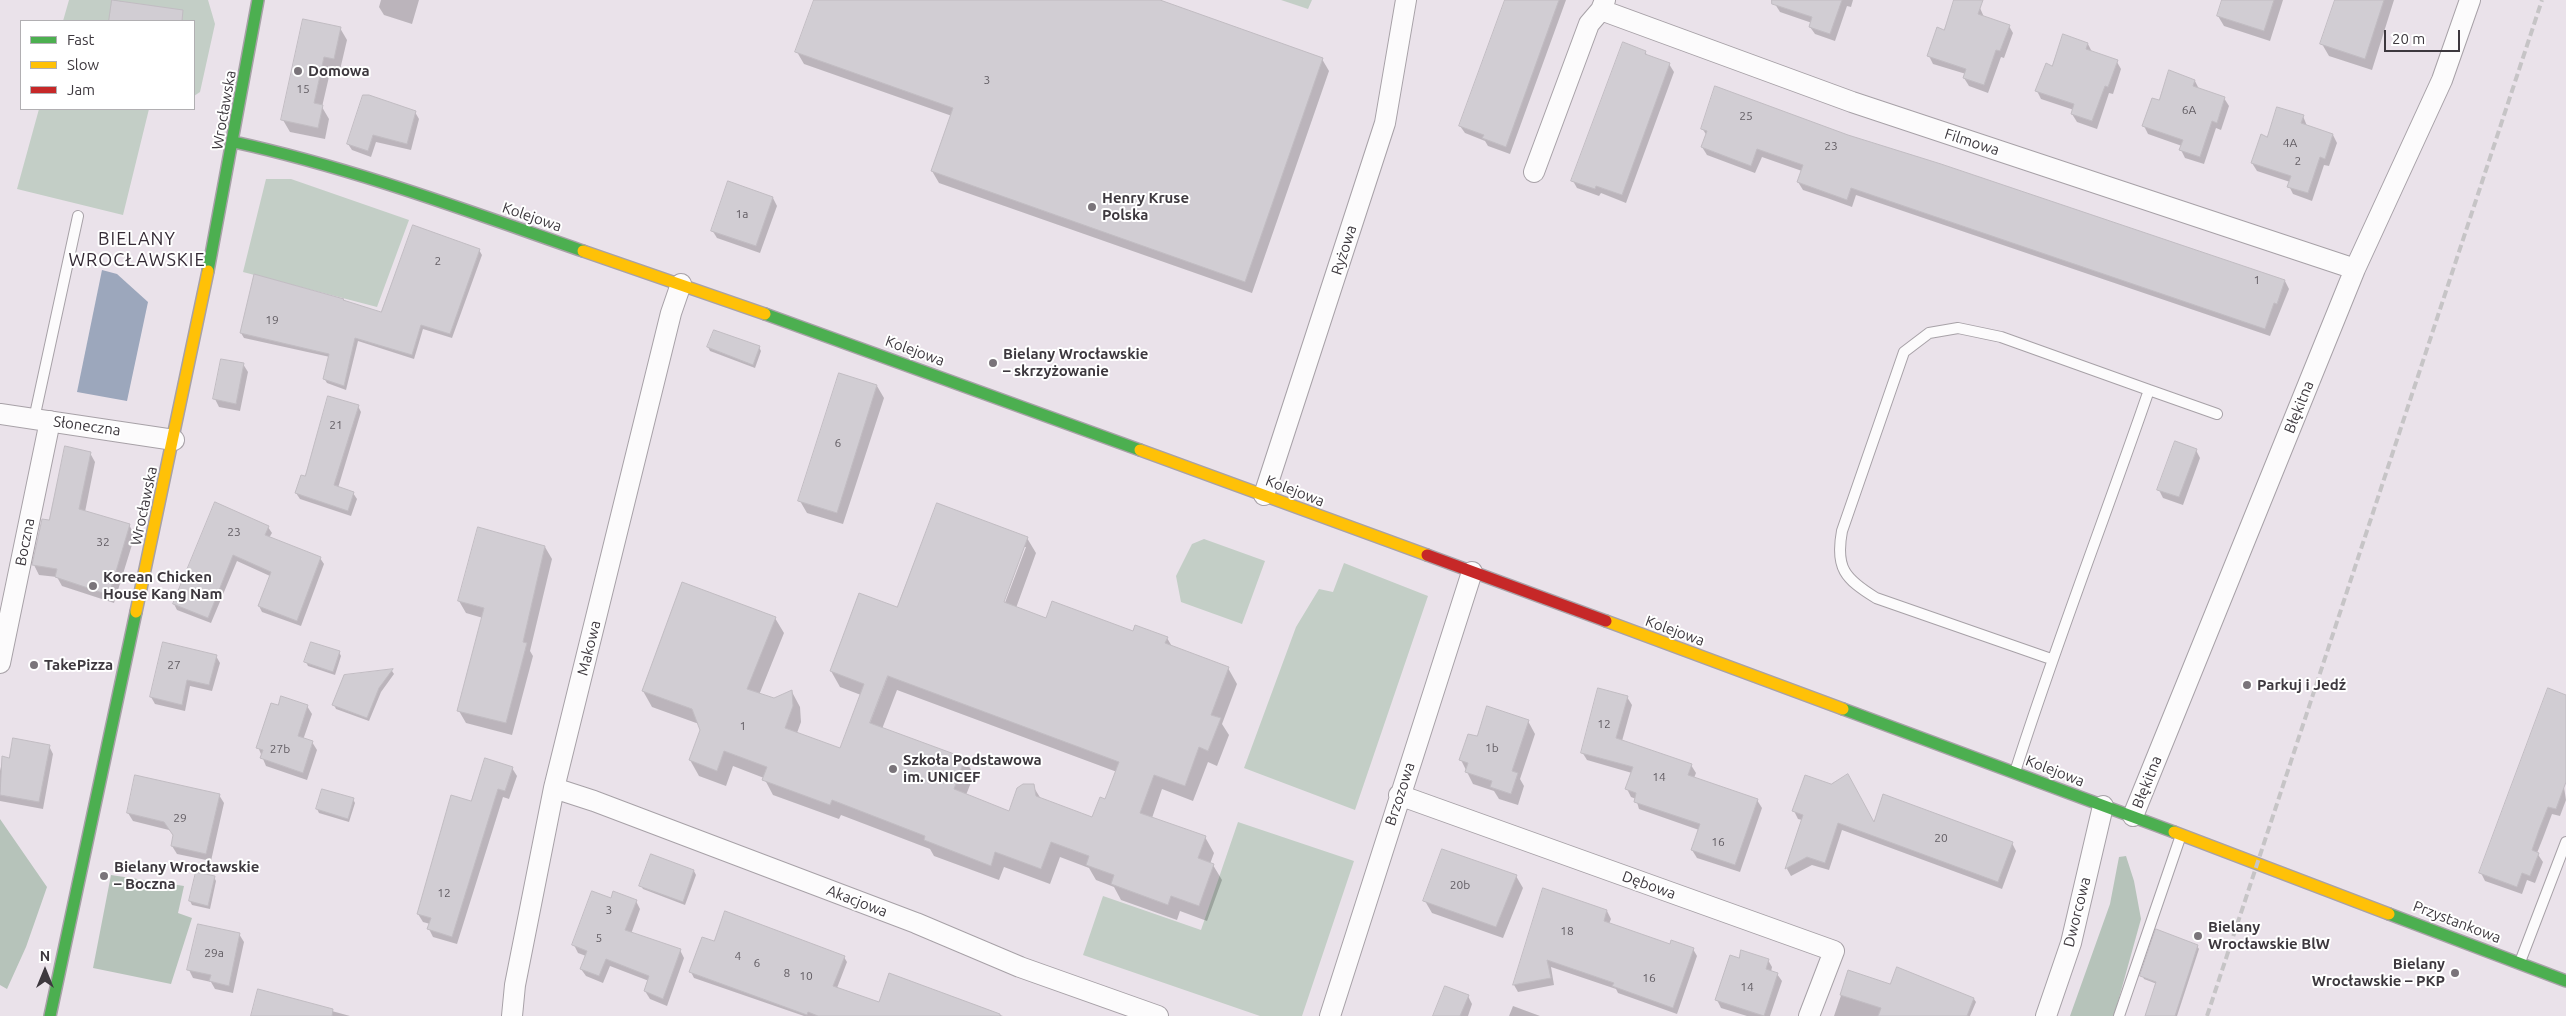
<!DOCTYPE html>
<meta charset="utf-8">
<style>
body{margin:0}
#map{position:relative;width:2566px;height:1016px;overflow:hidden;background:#eae2ea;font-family:Ubuntu,sans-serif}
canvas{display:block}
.legend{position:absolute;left:20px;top:20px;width:175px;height:90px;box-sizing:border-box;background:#fff;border:1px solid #b1afb2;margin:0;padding:6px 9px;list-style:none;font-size:15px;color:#3d383e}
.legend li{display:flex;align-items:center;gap:10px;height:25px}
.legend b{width:25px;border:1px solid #b1afb2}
.north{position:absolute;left:20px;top:946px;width:50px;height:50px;-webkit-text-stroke:4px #fff;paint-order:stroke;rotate:0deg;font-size:14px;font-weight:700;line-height:20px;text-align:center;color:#3d383e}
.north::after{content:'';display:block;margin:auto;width:18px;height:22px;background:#3d383e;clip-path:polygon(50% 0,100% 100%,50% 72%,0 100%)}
.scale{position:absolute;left:2384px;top:30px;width:76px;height:22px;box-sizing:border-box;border:2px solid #3d383e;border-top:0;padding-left:6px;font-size:15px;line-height:18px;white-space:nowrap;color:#3d383e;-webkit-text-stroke:4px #fff;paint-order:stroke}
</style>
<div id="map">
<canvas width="2566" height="1016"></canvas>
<ul class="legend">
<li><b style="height:6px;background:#4caf50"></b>Fast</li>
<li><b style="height:6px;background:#ffc107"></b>Slow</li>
<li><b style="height:6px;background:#c62828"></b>Jam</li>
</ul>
<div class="north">N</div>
<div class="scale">20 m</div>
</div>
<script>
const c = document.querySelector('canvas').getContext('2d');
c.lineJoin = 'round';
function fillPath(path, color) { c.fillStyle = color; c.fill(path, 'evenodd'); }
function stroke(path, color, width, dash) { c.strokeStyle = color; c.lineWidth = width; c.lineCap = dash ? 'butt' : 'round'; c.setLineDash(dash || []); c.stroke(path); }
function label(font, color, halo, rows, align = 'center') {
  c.font = font + ' Ubuntu,sans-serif'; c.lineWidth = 4; c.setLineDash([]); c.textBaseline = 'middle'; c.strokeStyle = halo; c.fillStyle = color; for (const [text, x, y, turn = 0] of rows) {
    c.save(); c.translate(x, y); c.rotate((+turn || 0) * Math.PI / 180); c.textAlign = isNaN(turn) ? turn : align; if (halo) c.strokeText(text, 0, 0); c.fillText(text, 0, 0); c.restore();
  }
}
fillPath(new Path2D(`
 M69,0h139l7,24 -15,68 -6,4v-75h-131z
 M1281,0h31l-4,9z
 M39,109h110l-26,106 -106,-26z
 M266,179h25l118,41 -32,87 -134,-35z
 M1204,539l61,22 -23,63 -61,-22 -5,-26 16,-32z
 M1344,563l84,33 -73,214 -111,-42 52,-141 23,-38 14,3z
 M1238,822l116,39 -52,155h-42l-177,-61 20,-59 98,34z`), '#c3cec6');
fillPath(new Path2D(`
 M0,819l47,68 -21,60 -19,42 -7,-4z
 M2126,856l8,25 7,38 -27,97h-44l40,-112 9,-47z
 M111,875l73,11 -6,27 14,5 -21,66 -78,-16z`), '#b6c3ba');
fillPath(new Path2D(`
 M102,270l15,4 31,28 -21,99 -50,-9z`), '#9ca7bc');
fillPath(new Path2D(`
 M114,0l65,14 4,7h-73z
 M381,0h38l-7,24 -28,-9 -5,-8z
 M815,0h340l167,59 7,12 -77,222 -313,-110 -7,-12 20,-55 -148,-52 -7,-12z
 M1506,0h60l-56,154 -22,-8 -3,-5 -20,-8 -5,-7z
 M1776,0h77l-2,7 -4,-1 -12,35 -20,-7 -5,-7 2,-4 -32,-11 -5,-8z
 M1955,0l25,8 4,9 25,9 4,7 -9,25 -3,-1 -13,36 -19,-7 -5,-8 2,-4 -33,-10 -4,-8 16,-25z
 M2223,0h60l-13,41 -46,-15 -6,-10z
 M2336,0h58l-22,70 -43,-14 -7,-12z
 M340,28l7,12 -7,30 -9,-2 -9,39 7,12 -4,20 -35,-7 -7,-12z
 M2088,44l4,8 25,10 4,7 -8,25 -4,-1 -12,36 -20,-7 -5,-8 2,-4 -33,-11 -4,-8 16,-24z
 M1645,52l3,4 21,8 5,8 -48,131 -25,-10 -2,3 -22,-8 -4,-7z
 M2195,81l4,8 25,9 5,8 -8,24 -5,-2 -12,36 -19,-6 -4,-8 1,-4 -34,-12 -4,-8 16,-24z
 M415,112l4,7 -8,31 -35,-8 -5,15 -19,-7 -4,-6z
 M2303,116l4,10 26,9 4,8 -8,23 -5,-1 -12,36 -19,-7 -4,-8 1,-4 -33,-11 -5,-8 16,-25z
 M1702,128l146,8 437,145 4,8 -19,47 -414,-141 -4,12 -25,-9 -24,-8 -5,-8 4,-11 -40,-14 -7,16 -48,-18 -5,-8 5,-11z
 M773,198l4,8 -17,47 -43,-15 -5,-8z
 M479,250l3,5 -30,83 -29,-9 -9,30 -56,-18 -12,49 -19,-7 -3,-5 6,-21 -86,-19 -3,-5 102,-33 1,2 38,12z
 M708,347h51l2,4 -6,17 -45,-17z
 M243,364l5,8 -8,39 -21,-4 -4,-8z
 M840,375l37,11 7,12 -41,126 -36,-11 -7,-12z
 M358,406l3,6 -23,76 15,5 4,6 -6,17 -51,-17 -4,-6z
 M2196,450l4,8 -17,47 -20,-7 -4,-8z
 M90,453l5,9 -10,50 44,13 6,10 -21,68 -52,-17 -5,-9 -18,-2 -5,-10 16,-43z
 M216,504l52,23 4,6 -3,5 51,20 4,6 -23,62 -39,-14 -3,-6 11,-30 -33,-15 -26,62 -34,-13 -3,-6z
 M1027,538l9,15 -20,55 31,11 120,19 6,10 55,20 9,16 -15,40 7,11 -12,31 -9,-4 -15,39 -31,-12 -10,29 53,19 9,16 -4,11 3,1 9,15 -15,41 -27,-10 -3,9 -56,-20 -7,-13 -18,-7 -7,-12 -29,-11 -10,27 -46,-17 -5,13 -65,-24 -4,-7 -89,-34 -2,4 -66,-24 -9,-17 -31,-12 -7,20 -27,-10 -9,-16 11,-30 -2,-6 -47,-17 -9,-16 132,-73 9,15 -25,62 15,5 18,-8 8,15 1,15 -4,11 44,17 20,-55 -21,-8 -9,-16 67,-62zM1023,547h3l-23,61 -3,-1zM897,690l220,82 -11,29 -13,18 -52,-20 -8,-13 -23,26 -44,-17 8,-20 -9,-16 -83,-30z
 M545,547l7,12 -22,92 3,5 -21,79 -46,-12 -7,-12 24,-93 -17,-5 -7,-12z
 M339,652l2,4 -6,19 -27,-9 -2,-4z
 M216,656l4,7 -8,28 -22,-5 -5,25 -30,-7 -4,-7z
 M392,671l2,3 -13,18 -12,29 -33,-12 -2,-4 11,-29z
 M2566,696v79l-2,12 2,13 -6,16 -8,-2 -9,24 -6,15 6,9 -8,21 -8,-3 -5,14 -37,-13 -4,-8z
 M1627,697l5,8 -10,36 69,24 5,8 -2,5 63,22 5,8 -22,64 -43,-14 -5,-8 7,-20 -60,-21 -3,-10 -5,-2 -4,-8 5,-16 -45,-13 -5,-8z
 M307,706l5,8 -9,26 9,2 5,8 -10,30 -41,-14 -8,-19 20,-40z
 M1528,721l7,13 -15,45 4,7 -6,19 -19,-6 -5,-8 -21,-7 -12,-24 17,-22z
 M49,746l4,8 -10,55 -43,-8v-30l3,-13 7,1z
 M512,768l5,8 -8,23 -6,-2 -46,147 -24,-7 -4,-8 1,-5 -7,-2 -5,-8 54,-111z
 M219,795l5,8 -13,58 -34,-7 -5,-8 2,-10 -5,-6 -36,-9 -5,-8z
 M353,799l2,4 -6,19 -30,-9 -2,-4z
 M1794,811l218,32 4,8 -14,38 -160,-59 -13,40 -17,-5 -21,11 -4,-7 15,-49 -4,-1z
 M652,855l42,16 2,4 -11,30 -42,-16 -2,-3z
 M1516,876l7,12 -20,50 -71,-25 -7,-12z
 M214,877l2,4 -6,28 -18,-4 -2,-4z
 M612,900l24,1 4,8 -9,25 49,16 4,8 -17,48 -17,-7 -5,-8 4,-10 -39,-15 -7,17 -17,-7 -5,-7 5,-13 -8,-3 -4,-8z
 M1607,911l4,8 -2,5 61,21 23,4 4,7 -20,58 -59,-21 -2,-4 -65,-22 3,18 -36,7 -4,-7z
 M239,934l5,8 -11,51 -18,-4 -4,-7 -18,-4 -4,-8z
 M715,943l129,14 3,5 -10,26 42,16 11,-29 113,41h-199l-110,-38 -3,-6z
 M2197,946l2,3 -22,67h-31l11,-32 -13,-5 -2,-4z
 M1739,959l29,1 4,7 -1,5 6,2 5,7 -12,35h-23l-26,-8 -4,-8z
 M1849,972l42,14 83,13 2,3 -6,14h-136z
 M259,991l91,25h-96z
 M1468,996l4,8 -4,12h-33z
 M1513,1006l27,10h-31z`), '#0003');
const building = new Path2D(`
 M112,0l71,10 -1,11h-73z
 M814,0h346l163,58 -78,224 -314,-111 22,-63 -158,-56z
 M1505,0h54l-53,147 -24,-9 2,-3 -25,-9z
 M1772,0h70l-12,34 -21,-7 3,-10 -40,-13z
 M1954,0h29l-5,14 32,11 -10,26 -4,-1 -12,35 -21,-7 3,-9 -39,-13 10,-29 7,3z
 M2222,0h52l-10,31 -47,-15z
 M2335,0h49l-19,59 -45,-15z
 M303,19l38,8 -7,32 -10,-2 -10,46 9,2 -5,23 -37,-8z
 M2063,34l25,9 -2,6 32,11 -10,27 -3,-1 -13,35 -21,-7 3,-10 -39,-13 11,-28 6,3z
 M1623,42l23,9 -1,3 25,9 -48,132 -26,-9 -1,3 -24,-8z
 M2169,70l26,10 -2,6 32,11 -8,26 -5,-2 -12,36 -21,-7 4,-10 -41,-14 10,-28 7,2z
 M1715,86l133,49 93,29 344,116 -8,24 -3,-1 -9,26 -414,-141 -4,12 -50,-18 6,-17 -46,-16 -6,17 -50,-19 6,-16 -6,-2z
 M363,95h6l47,16 -9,33 -34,-9 -5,16 -21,-7z
 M2277,107l27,8 -3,8 32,11 -8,25 -5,-2 -12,36 -21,-6 4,-11 -40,-13 10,-29 6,3z
 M728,181l45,16 -17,49 -45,-15z
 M413,225l67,24 -30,85 -29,-9 -9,30 -57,-17 -11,48 -21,-7 6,-25 -89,-21 14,-59 90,25 -1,1 38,12z
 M714,330l46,16 -7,19 -46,-18z
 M221,359l23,4 -8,41 -23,-5z
 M839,373l38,12 -40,128 -39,-12z
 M328,396l31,9 -25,80 20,7 -6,19 -53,-18 6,-18 4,1z
 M2175,441l22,8 -18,48 -22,-7z
 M65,446l26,6 -12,57 51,15 -21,71 -54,-18 2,-8 -25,-4 10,-46 7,1z
 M215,502l54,24 -4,9 56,22 -24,64 -39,-15 13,-34 -38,-17 -25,63 -35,-14z
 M937,503l91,34 -24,65 42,16 6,-17 81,30 2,-6 33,12 -3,6 64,24 -18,48 10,3 -13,33 -9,-4 -14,39 -31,-11 -14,38 66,23 -8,22 16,6 -15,42 -28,-10 -3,9 -57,-21 3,-9 -28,-10 3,-9 -38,-14 -10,27 -46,-17 -4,14 -67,-26 1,-4 -93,-36 -2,5 -68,-25 5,-13 -43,-16 -7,20 -28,-11 11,-30 -8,-21 -50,-18 40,-109 94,35 -29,72 27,9 18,-8 1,16 -8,22 55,20 24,-64 -34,-13 29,-78 38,14zM888,676l231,86 -14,37 -5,-2 -8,20 -56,-21 -2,-12h-11l-6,4 -8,23 -55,-22 11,-31 -95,-35z
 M478,527l67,19 -22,96 4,1 -21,80 -49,-12 27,-103 -26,-7z
 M163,642l54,13 -8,30 -22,-5 -5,25 -32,-8z
 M311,642l29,9 -7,21 -29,-10z
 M393,669l-14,19 -12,30 -35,-13 12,-30z
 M1598,688l30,8 -12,42 76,26 -4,11 70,24 -23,66 -44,-15 9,-26 -66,-22 2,-9 -11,-4 8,-22 -52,-14z
 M2548,688l18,7v87l-10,27 -8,-2 -9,23 -7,20 7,3 -9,23 -8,-3 -5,14 -38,-14z
 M281,696l27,9 -10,31 15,5 -10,32 -43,-15 3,-8 -7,-2 15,-45 7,2z
 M1487,706l42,14 -17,51 6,2 -7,21 -21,-7 2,-6 -27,-9 3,-9 -9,-3 9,-26 9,2z
 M13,738l37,7 -11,57 -39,-7 2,-39 7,2z
 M485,758l28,9 -8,24 -7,-2 -46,148 -25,-8 4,-11 -14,-4 34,-119 20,6z
 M1848,774l26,48 9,-28 130,48 -15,40 -160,-59 -13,40 -18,-6 -22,12 18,-54 -11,-4 13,-36 26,9z
 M135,775l85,19 -14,60 -35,-8 2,-11 -9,-13 -37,-9z
 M322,789l32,9 -6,21 -32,-10z
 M1442,849l75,26 -21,52 -73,-26z
 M651,854l43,16 -11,32 -44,-16z
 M196,872l19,4 -7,30 -19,-5z
 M1543,888l64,22 -3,11 66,23 1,-4 23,8 -21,60 -61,-22 2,-3 -67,-23 4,18 -38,7z
 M592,891l19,7 2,-7 24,9 -12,30 56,19 -18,50 -19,-8 5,-15 -43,-17 -7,17 -19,-7 7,-18 -15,-6z
 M725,911l120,45 -12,30 46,16 10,-29 111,41v2h-182l-10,-4 -1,3 -118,-43 13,-35 12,4z
 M198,924l42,9 -11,53 -20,-5 2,-6 -24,-5z
 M2156,929l42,16 -23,71h-30l11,-34 -16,-6z
 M1741,950l28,9 -3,10 12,4 -14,43 -49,-16 15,-45 9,3z
 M1897,967l77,31 -7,18h-89l3,-8 -41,-13 8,-25 42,14z
 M1445,986l24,9 -9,21h-27z
 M258,989l75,20 -1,7h-81z`);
fillPath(building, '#d1cdd3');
stroke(building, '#c1bcc2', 1);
const lane = new Path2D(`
 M34,419l44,-203
 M2051,659l-175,-61c-31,-19 -41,-30 -34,-67l62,-179 25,-19 29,-5 43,9 148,53
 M2015,772c41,-129 90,-254 134,-382l68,24
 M2520,962l46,-120
 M2119,1016l62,-181`);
const street = new Path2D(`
 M1605,0l-4,10 251,92 503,167
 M1534,172l55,-148 12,-14
 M0,414l174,26
 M1264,495l121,-372 21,-123
 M0,663l50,-242
 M554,788l40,13 322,122 104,44 138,49
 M1399,795l435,156 -25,65
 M2133,816l222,-547 87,-189 28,-80
 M512,1016l3,-31 39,-197 117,-475 10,-29
 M1330,1016l142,-444
 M2046,1016l25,-73 32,-137`);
const fast = new Path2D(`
 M234,142c119,26 234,69 349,109
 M208,271l50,-271
 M765,314l375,136
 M1843,709l331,123
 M2389,914l177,67
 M50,1016l86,-404`);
const slow = new Path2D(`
 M583,251l182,63
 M1140,450l287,105
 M136,612l72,-341
 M1606,621l237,88
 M2174,832l215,82`);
const jam = new Path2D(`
 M1427,555l179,66`);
stroke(lane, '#a7a1a7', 12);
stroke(street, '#a7a1a7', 22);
stroke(fast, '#a7a1a7', 14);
stroke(slow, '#a7a1a7', 14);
stroke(jam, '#a7a1a7', 14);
stroke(lane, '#fcfbfc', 10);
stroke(street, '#fcfbfc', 20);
stroke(fast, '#4caf50', 11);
stroke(slow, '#ffc107', 11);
stroke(jam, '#c62828', 11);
stroke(new Path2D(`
 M2207,1016l335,-1016`), '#c6c4c6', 4, [8, 4]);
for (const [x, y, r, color] of [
 [298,71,5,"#7a747a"],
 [1092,207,5,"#7a747a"],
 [993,363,5,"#7a747a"],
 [93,586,5,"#7a747a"],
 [34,665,5,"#7a747a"],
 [2247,685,5,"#7a747a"],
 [893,769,5,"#7a747a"],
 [104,876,5,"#7a747a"],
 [2198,936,5,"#7a747a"],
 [2455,973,5,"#7a747a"]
]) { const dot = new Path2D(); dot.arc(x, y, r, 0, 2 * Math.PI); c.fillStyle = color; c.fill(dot); stroke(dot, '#fff', 2); }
label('12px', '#625d63', null, [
 ["3",987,80],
 ["15",303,89],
 ["6A",2189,110],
 ["25",1746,116],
 ["4A",2290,143],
 ["23",1831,146],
 ["2",2298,161],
 ["1a",742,214],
 ["2",438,261],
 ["1",2257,280],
 ["19",272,320],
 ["21",336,425],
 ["6",838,443],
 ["23",234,532],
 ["32",103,542],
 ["27",174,665],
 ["12",1604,724],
 ["1",743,726],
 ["1b",1492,748],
 ["27b",280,749],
 ["14",1659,777],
 ["29",180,818],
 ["20",1941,838],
 ["16",1718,842],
 ["20b",1460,885],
 ["12",444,893],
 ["3",609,910],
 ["18",1567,931],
 ["5",599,938],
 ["29a",214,953],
 ["4",738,956],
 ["6",757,963],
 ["8",787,973],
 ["10",806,976],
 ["16",1649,978],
 ["14",1747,987]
]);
label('bold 15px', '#3d383e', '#fff', [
 ["Domowa",308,71],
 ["Henry Kruse",1102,198],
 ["Polska",1102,215],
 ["Bielany Wrocławskie",1003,354],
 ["– skrzyżowanie",1003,371],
 ["Korean Chicken",103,577],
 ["House Kang Nam",103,594],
 ["TakePizza",44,665],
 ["Parkuj i Jedź",2257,685],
 ["Szkoła Podstawowa",903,760],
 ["im. UNICEF",903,777],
 ["Bielany Wrocławskie",114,867],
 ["– Boczna",114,884],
 ["Bielany",2208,927],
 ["Wrocławskie BlW",2208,944],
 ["Bielany",2445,964,"right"],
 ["Wrocławskie – PKP",2445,981,"right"]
], 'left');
label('15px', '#3d383e', '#fff', [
 ["Wrocławska",224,110,-80],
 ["Filmowa",1972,142,18],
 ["Kolejowa",532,217,19],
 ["Ryżowa",1344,250,-72],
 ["Kolejowa",915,351,20],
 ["Błękitna",2299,407,-68],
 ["Słoneczna",87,426,8],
 ["Kolejowa",1295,491,21],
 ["Wrocławska",144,506,-78],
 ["Boczna",25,542,-79],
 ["Kolejowa",1675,631,20],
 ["Makowa",589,648,-76],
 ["Kolejowa",2055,771,21],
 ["Błękitna",2147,782,-68],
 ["Brzozowa",1400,794,-72],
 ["Dębowa",1649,885,20],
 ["Akacjowa",857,901,21],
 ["Dworcowa",2077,912,-76],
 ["Przystankowa",2457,922,21]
]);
c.letterSpacing = '1px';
label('18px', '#342a35', '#fff', [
 ["BIELANY",137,239],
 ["WROCŁAWSKIE",137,260]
]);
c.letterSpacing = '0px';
</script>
